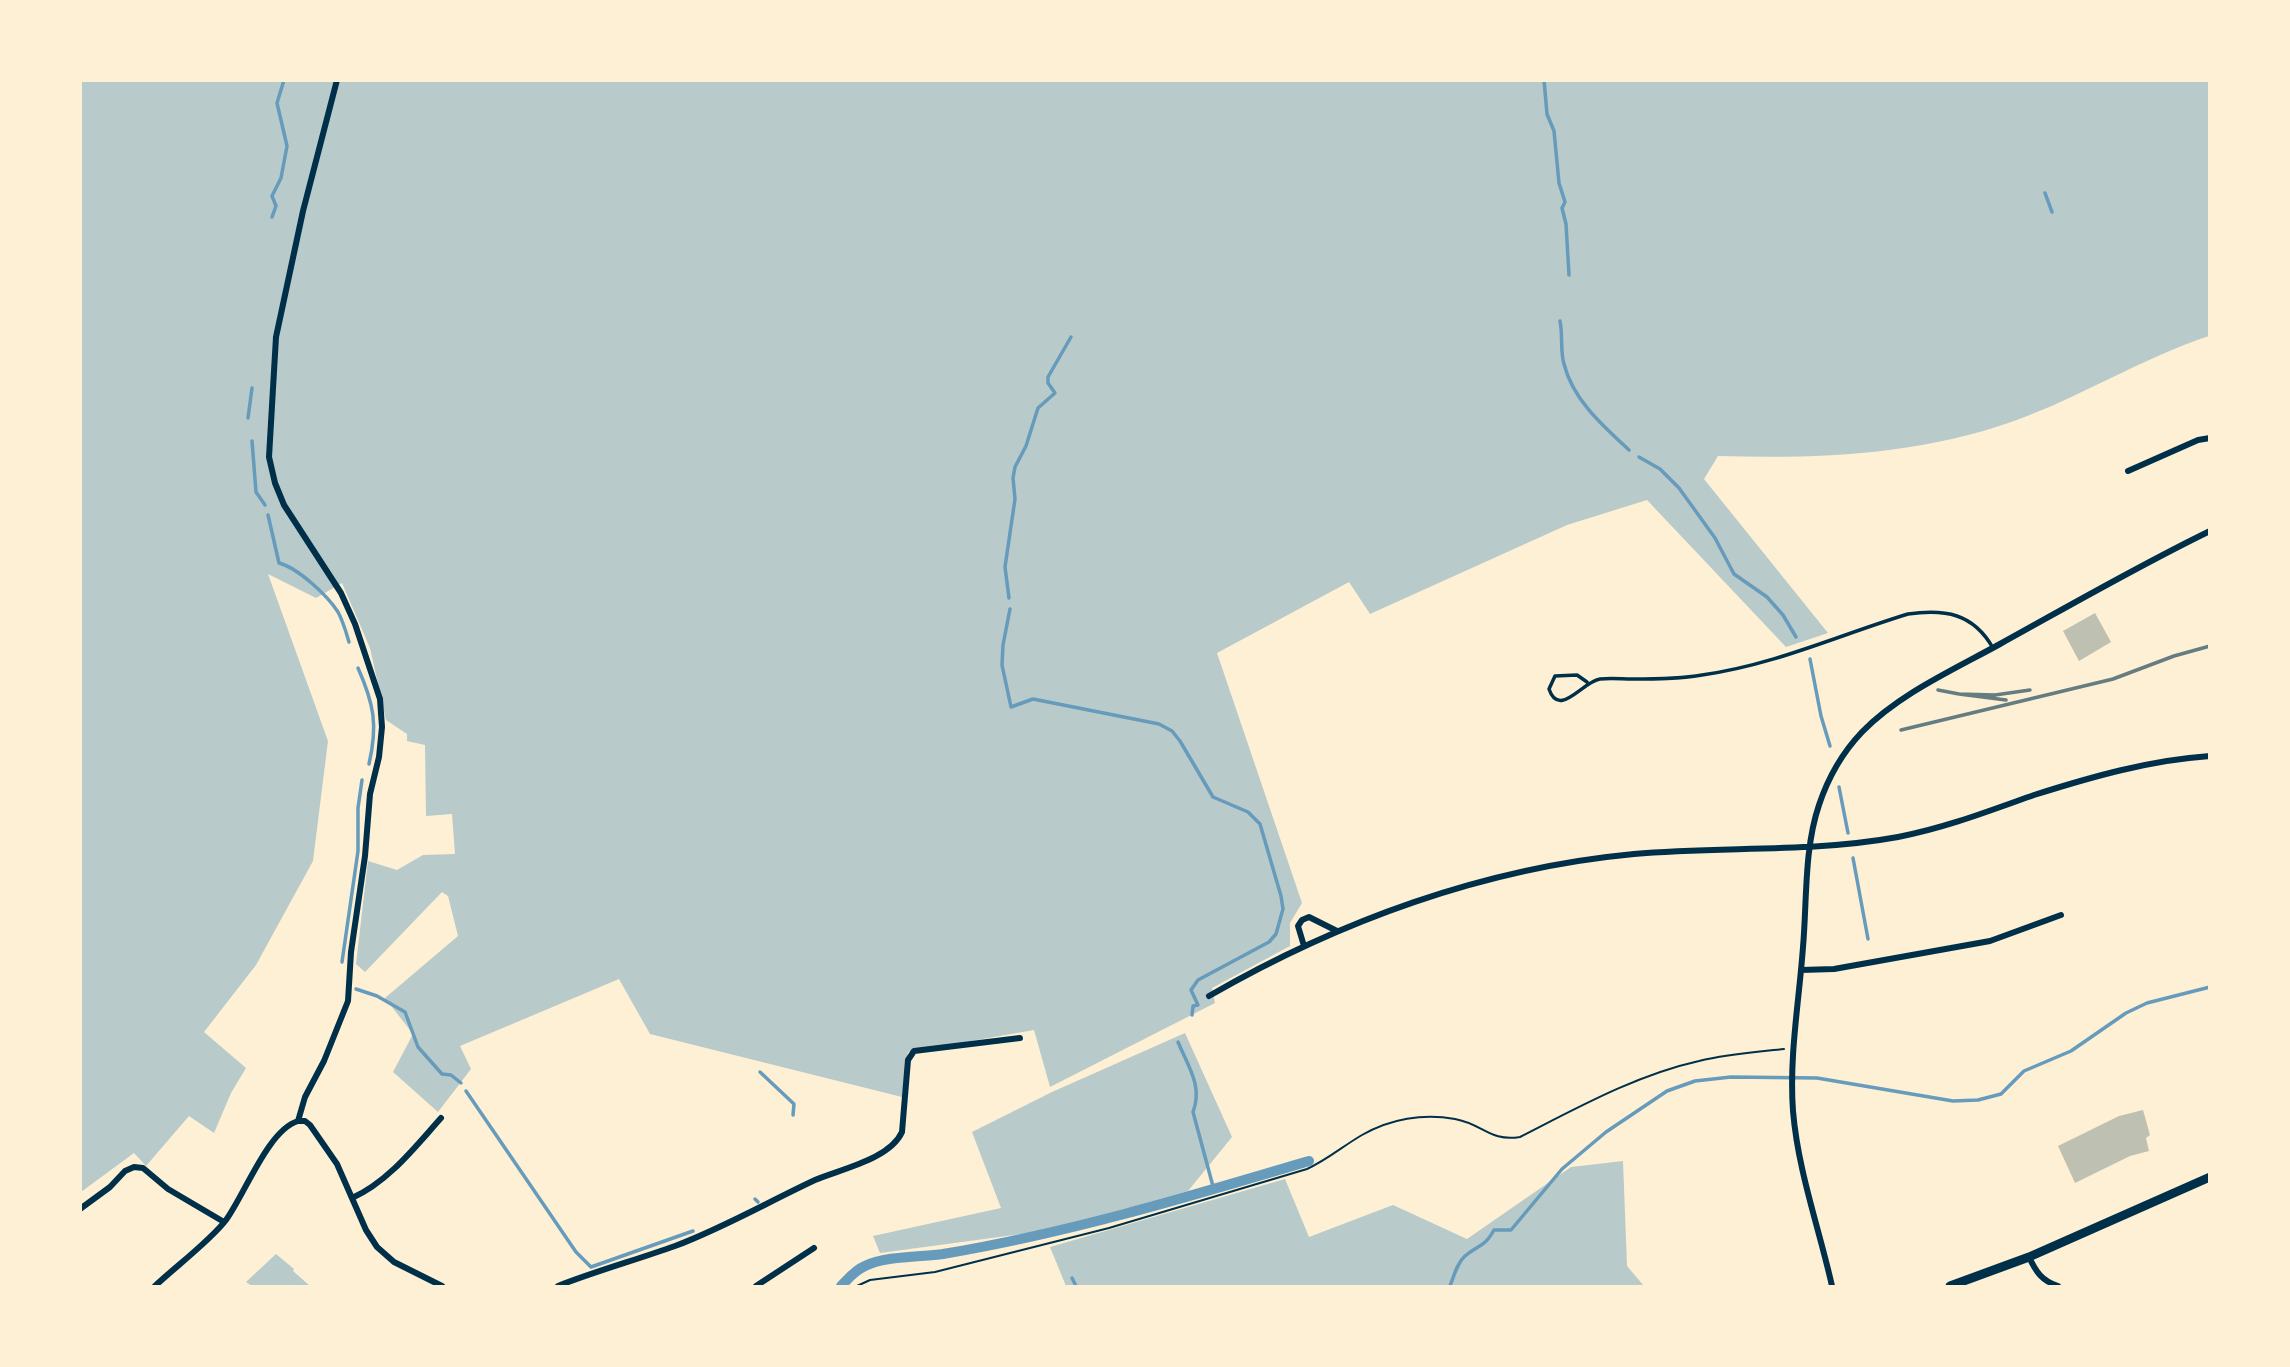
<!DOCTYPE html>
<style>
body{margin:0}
#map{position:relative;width:2290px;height:1367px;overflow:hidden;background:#fdf0d5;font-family:Manrope,sans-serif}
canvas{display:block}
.frame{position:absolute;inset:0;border:82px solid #fdf0d5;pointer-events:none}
</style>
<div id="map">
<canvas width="2290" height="1367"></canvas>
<div class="frame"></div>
</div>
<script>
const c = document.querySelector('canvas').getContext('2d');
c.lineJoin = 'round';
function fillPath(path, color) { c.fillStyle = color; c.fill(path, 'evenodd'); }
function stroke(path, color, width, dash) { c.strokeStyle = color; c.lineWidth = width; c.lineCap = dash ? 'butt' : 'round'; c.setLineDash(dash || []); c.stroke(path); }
fillPath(new Path2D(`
 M81,81h2128v255c-67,22 -128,61 -195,85 -95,34 -196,38 -296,35l-14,23 124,154 -42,14 -139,-147 -80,25 -197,89 -21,-32 -132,71 85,250 -12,20v23l-78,42 3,15 -165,84 -16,-57 -126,22 -6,45 -252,-63 -31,-55 -159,67 11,23 -33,43 -45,-40 20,-38 -28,-36 73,-62 -10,-40 -6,-4 -77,80 -9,-8 12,-103 29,9 26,-15 32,-1 -3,-40 -26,2 -1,-71 -18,-4v-7l-21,-14 -16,-72 -28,-65 -26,15 -48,-24 60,167 -15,120 -57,104 -52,67 42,36 -15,25 -17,40 -25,-17 -43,50 -12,-13 -53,39z
 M1185,1033l47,104 -44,54 -137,39 -171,23 -7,-17 128,-28 -29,-76 80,-40z
 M1623,1161l4,105 17,20h-578l-16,-39 235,-68 24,58 84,-32 74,34 104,-72z
 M276,1254l18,15 -1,2 17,15h-58l-6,-4z`), '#b9caca');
stroke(new Path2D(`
 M1544,80l3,34 7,17 5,52 6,19 -3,6 4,16 3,51
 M2045,193l7,19
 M272,217l4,-11 -4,-10 9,-18 6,-32 -10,-43 7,-23
 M1560,321c3,14 0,30 4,43 9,36 39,62 65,86
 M248,418l4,-30
 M252,441l4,51 9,13
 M1639,457l21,12 19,19 36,50 19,36 33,23 16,18 13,22
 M268,515l11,48c19,5 48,32 59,49 5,9 8,20 11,30
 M1009,598l-4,-31 10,-68 -2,-21 2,-11 11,-21 12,-38 17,-15 -7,-10v-6l23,-40
 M1010,609l-7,36 -1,20 9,42 22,-8 126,25 13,7 8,10 33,56 35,15 12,12 21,72 2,13 -7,25 -7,8 -71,38 -7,10 7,15 -5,1 -1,9
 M1810,659l11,57 9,30
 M358,668c16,36 20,57 11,96
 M1839,787l9,46
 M1853,858l15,81
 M342,962l16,-111v-43l4,-28
 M356,989l21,7 28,16 13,35 24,27 9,1 10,8
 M1178,1042c10,24 25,44 15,70l21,78
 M760,1072l34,32 -1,11
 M466,1091l110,161 15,15 102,-36
 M755,1199l3,3
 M1072,1278l4,8
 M1450,1286c4,-10 7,-23 15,-30 14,-12 19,-8 29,-26h17l51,-61 44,-37 61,-41 28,-10 36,-4 86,1 136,23 25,-1 23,-6 23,-23 47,-20 55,-38 21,-10 63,-16`), '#669bbc', 3.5);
stroke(new Path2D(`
 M841,1286c7,-7 14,-16 24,-20 20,-10 55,-9 78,-12 125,-21 245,-57 366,-93`), '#669bbc', 10);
fillPath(new Path2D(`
 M2095,613l16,29 -32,19 -16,-30z
 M2143,1110l7,25 -4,3 3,13 -19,5 -55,27 -17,-37 61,-30z`), '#bec0b2');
stroke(new Path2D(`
 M857,1286l13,-6 65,-8 174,-44 198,-59c20,-9 36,-23 55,-34 28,-16 61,-22 93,-16 28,5 35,23 65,18 57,-29 116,-62 179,-76 28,-7 57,-9 85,-12`), '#003049', 2);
stroke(new Path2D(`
 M1587,682l-10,-7 -22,1 -6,13c10,30 34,-8 51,-10 10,-1 22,0 32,0 24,0 47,0 70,-4 72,-10 137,-40 206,-61 37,-5 65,-1 85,34`), '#003049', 3.5);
stroke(new Path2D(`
 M2128,471l70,-31 12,-2
 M1304,946l-6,-20 4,-6 7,-3 28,14
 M1801,970l33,-1 156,-28 71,-26
 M1209,996c130,-75 275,-128 425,-142 88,-8 176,-1 264,-17 47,-9 91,-26 136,-42 57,-18 116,-35 176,-39
 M298,1121l7,-24 19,-36 24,-60 3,-49 14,-96 5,-62 9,-37 3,-30 -2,-28 -25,-75 -14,-31 -57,-88 -9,-22 -6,-26 7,-120 27,-126 34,-131
 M298,1121h7l5,4 27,39 29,66 11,17 17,15 48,24
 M352,1198c36,-16 63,-51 89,-80
 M80,1209l30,-22 15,-16 9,-4 9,1 25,21 56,33
 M2029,1257c7,15 13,24 29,29
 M155,1286c20,-19 55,-45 71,-66 19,-26 42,-90 72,-99
 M558,1286c38,-15 78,-26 117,-40 48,-18 93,-44 140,-66 26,-11 75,-21 87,-48l6,-72 6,-9 106,-13
 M756,1286l58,-38
 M1832,1286c-13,-58 -34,-115 -39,-175 -4,-55 6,-109 10,-164 4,-46 1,-98 16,-142 9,-27 23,-52 43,-73 37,-38 91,-62 138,-88 69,-38 138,-78 210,-113`), '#003049', 6);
stroke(new Path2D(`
 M1950,1286l79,-29 181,-80`), '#003049', 9);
stroke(new Path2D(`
 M1938,690l21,4
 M2006,700l-47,-6 36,1 35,-5
 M1901,730l212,-51 61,-23 36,-10`), '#657d81', 3.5);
</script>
